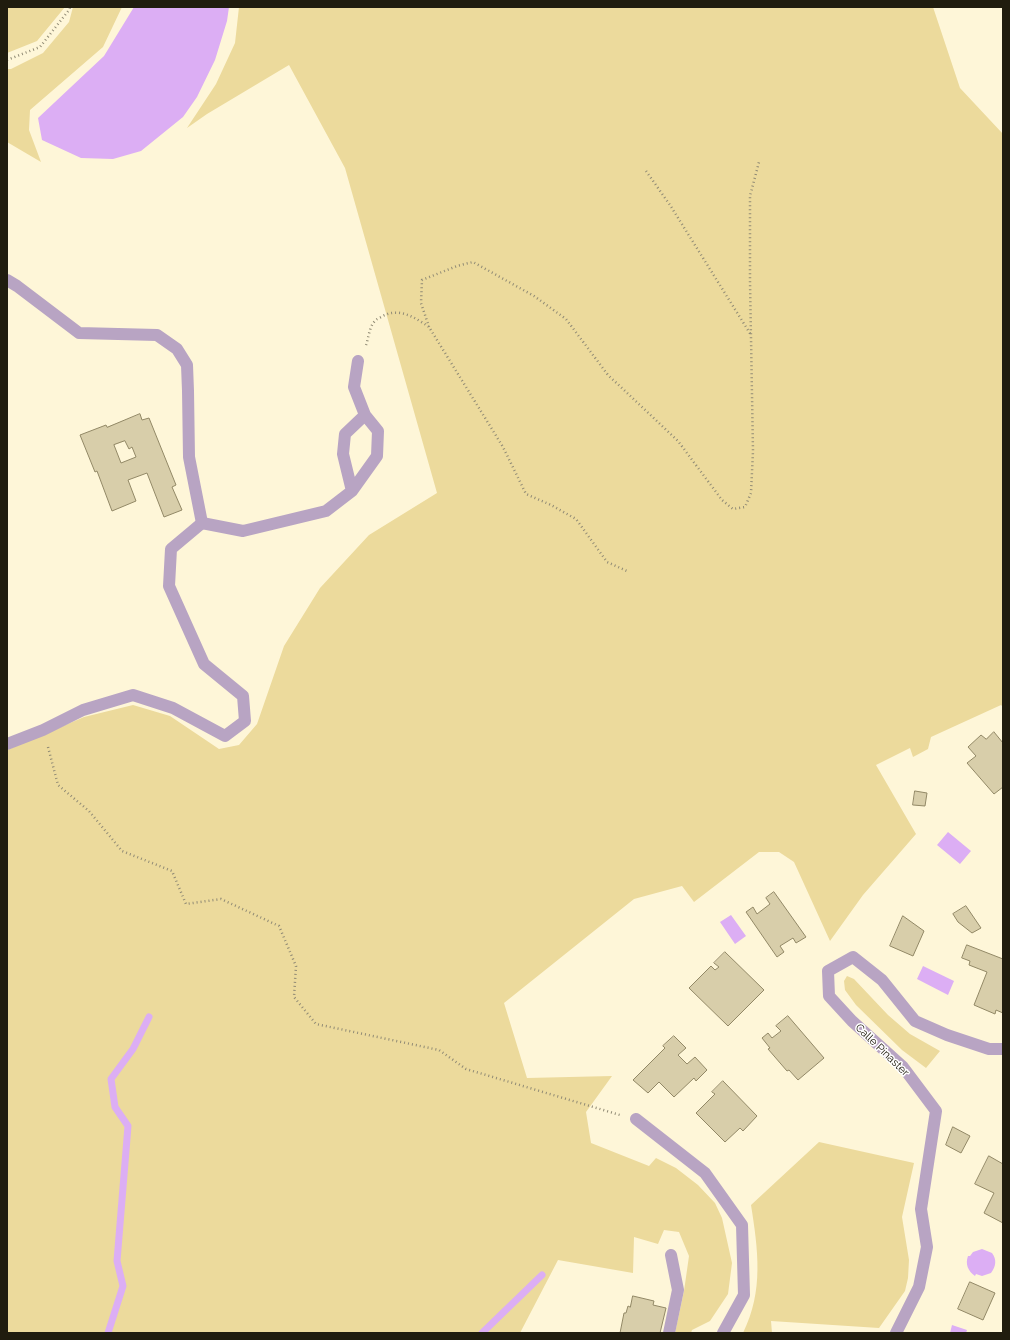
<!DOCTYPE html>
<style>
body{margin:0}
#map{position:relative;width:1010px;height:1340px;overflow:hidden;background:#fef6d8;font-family:Raleway,sans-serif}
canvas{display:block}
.frame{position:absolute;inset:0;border:8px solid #201c0e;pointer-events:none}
</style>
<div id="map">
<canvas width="1010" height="1340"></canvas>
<div class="frame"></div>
</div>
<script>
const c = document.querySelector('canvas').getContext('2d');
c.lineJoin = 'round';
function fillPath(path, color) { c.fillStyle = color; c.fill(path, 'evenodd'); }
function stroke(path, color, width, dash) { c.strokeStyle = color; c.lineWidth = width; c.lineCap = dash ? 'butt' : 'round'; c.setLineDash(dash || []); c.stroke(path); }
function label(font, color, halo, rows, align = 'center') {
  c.font = font + ' Raleway,sans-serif'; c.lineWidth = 3; c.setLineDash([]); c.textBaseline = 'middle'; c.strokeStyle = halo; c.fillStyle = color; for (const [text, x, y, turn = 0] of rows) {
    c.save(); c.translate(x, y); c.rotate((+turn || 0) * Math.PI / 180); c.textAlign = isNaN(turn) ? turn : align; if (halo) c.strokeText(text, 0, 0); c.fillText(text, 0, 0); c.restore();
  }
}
fillPath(new Path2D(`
 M7,7h58l-28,34 -30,12z
 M73,7h49l-19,40 -73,63 -1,20 12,32 -34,-20v-73h4l32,-16 26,-31z
 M239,7h694l27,81 43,46v573l-2,-2 -70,32 -3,12 -15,8 -3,-9 -34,17 40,69 -53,61 -33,46 -36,-79 -15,-10h-20l-65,50 -12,-16 -48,13 -130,104 23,75 85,-2 -26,36 5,31 58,23 7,-8 20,10 22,17 17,18 7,15 10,45 -4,31 -18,27 -18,9 -1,3h-16l9,-42 5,-35 -10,-24 -15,-2 -6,14 -24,-7 -1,36 -75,-13 -38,73h-513v-583l77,-33 49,-12 37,11 49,33 20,-4 18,-21 27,-78 36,-58 49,-53 68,-42 -92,-325 -56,-103 -82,49 -20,14 29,-44 19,-41z
 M847,976l7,3 34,36 22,19 30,17 -14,17 -24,-18 -46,-45 -11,-15 -1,-9z
 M819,1142l95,21 -12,54 7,43 -1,18 -3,13 -26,37 -108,-7 1,12h-29c21,-42 15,-84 8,-128z`), '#ecda9c');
fillPath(new Path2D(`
 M134,7h95l-2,14 -12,39 -18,37 -14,20 -42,34 -28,8 -32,-1 -39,-18 -4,-22 66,-62z
 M948,832l23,19 -11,13 -23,-19z
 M731,915l15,21 -11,8 -15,-22z
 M923,966l31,15 -6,14 -31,-16z
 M982,1249l10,4c5,7 4,13 -1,20l-9,3 -6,-2 -1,2c-7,-5 -10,-12 -7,-20h2l3,-4z
 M952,1325l15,5 -1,3h-16z`), '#dcaef4');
stroke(new Path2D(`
 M108,1333l15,-47 -6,-25 11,-135 -13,-19 -4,-28 22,-30 16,-32
 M482,1333l60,-58`), '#dcaef4', 7);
const building = new Path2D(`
 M140,414l2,6 7,-2 27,67 -4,2 10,23 -18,7 -17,-44 -19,7 8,21 -24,10 -15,-40 -2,1 -15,-37 26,-10 1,2zM125,441l4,8 3,-2 4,10 -15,6 -7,-18z
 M994,732l9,11v44l-9,7 -27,-31 9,-7 -8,-9 13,-12 5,4z
 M915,791l12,2 -2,13 -12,-1z
 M774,892l32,45 -10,6 -3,-5 -13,8 4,6 -7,5 -31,-45 7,-5 4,7 13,-10 -4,-6z
 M966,906l15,22 -9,5 -14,-11 -5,-8z
 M903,916l21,15 -11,25 -23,-10z
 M967,945l36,14v54l-7,-3 -1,4 -21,-9 13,-33 -18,-7 1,-4 -8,-3z
 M725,952l39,38 -36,36 -39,-38 22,-22 4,4 4,-3 -5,-4z
 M788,1016l36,42 -26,22 -9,-10 -2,1 -19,-22 2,-1 -8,-10 6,-5 4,5 9,-7 -5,-5z
 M674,1036l12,12 -8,7 9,9 8,-7 12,13 -11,11 -2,-3 -20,19 -15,-15 -11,11 -15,-13 32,-32 -2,-2z
 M723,1081l34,35 -14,15 -3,-3 -15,14 -29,-29 19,-19 -3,-2z
 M953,1127l17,9 -9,17 -15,-8z
 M989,1156l14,8v59l-19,-10 10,-20 -19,-9z
 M970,1282l25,11 -12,27 -25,-11z
 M633,1296l21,5 -1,4 13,3 -6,25h-40l4,-20h2l2,-7 2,1z`);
fillPath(building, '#d8ceaa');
stroke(building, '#928866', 1);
stroke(new Path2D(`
 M7,60l33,-13 29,-37 1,-3
 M646,171l24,34 81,130
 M429,327l-8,-24 1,-23 35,-14 16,-4 61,34 32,23 42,56 70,66 44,59 11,9 12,-2 6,-14 2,-42 -3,-170v-85l9,-34
 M366,345c3,-8 3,-18 9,-24 1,-2 5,-3 8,-5 16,-9 33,2 46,11l74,120 23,47 25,11 25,14 31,43 20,9
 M48,747l10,38 31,26 33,40 50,20 14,33 35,-5 58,27 17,40 -2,31 22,27 123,26 27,19 154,46`), '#918b75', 2.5, [1, 3]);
stroke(new Path2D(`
 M7,280l10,6 62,47 78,2 20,14 10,16 1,26 1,66 13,66
 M669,1333l9,-43 -7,-35`), '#b8a4c3', 12);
stroke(new Path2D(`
 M358,361l-4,26 11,28
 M7,744l36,-14 40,-20 50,-15 40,13 52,28 20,-15 -2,-25 -39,-32 -35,-78 2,-37 31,-26 41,8 83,-20 26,-20 25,-35 1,-25 -13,-16 -20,19 -2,20 9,37
 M636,1119l69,54 37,52 2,70 -21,38
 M896,1333l23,-46 8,-40 -6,-38 15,-98 -33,-44 -51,-46 -23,-25 -1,-25 25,-14 29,23 33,41 32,14 42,14h14`), '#b8a4c3', 12);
label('11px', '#201c0e', '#fff', [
 ["Calle Pinaster",882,1050,44]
]);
</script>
